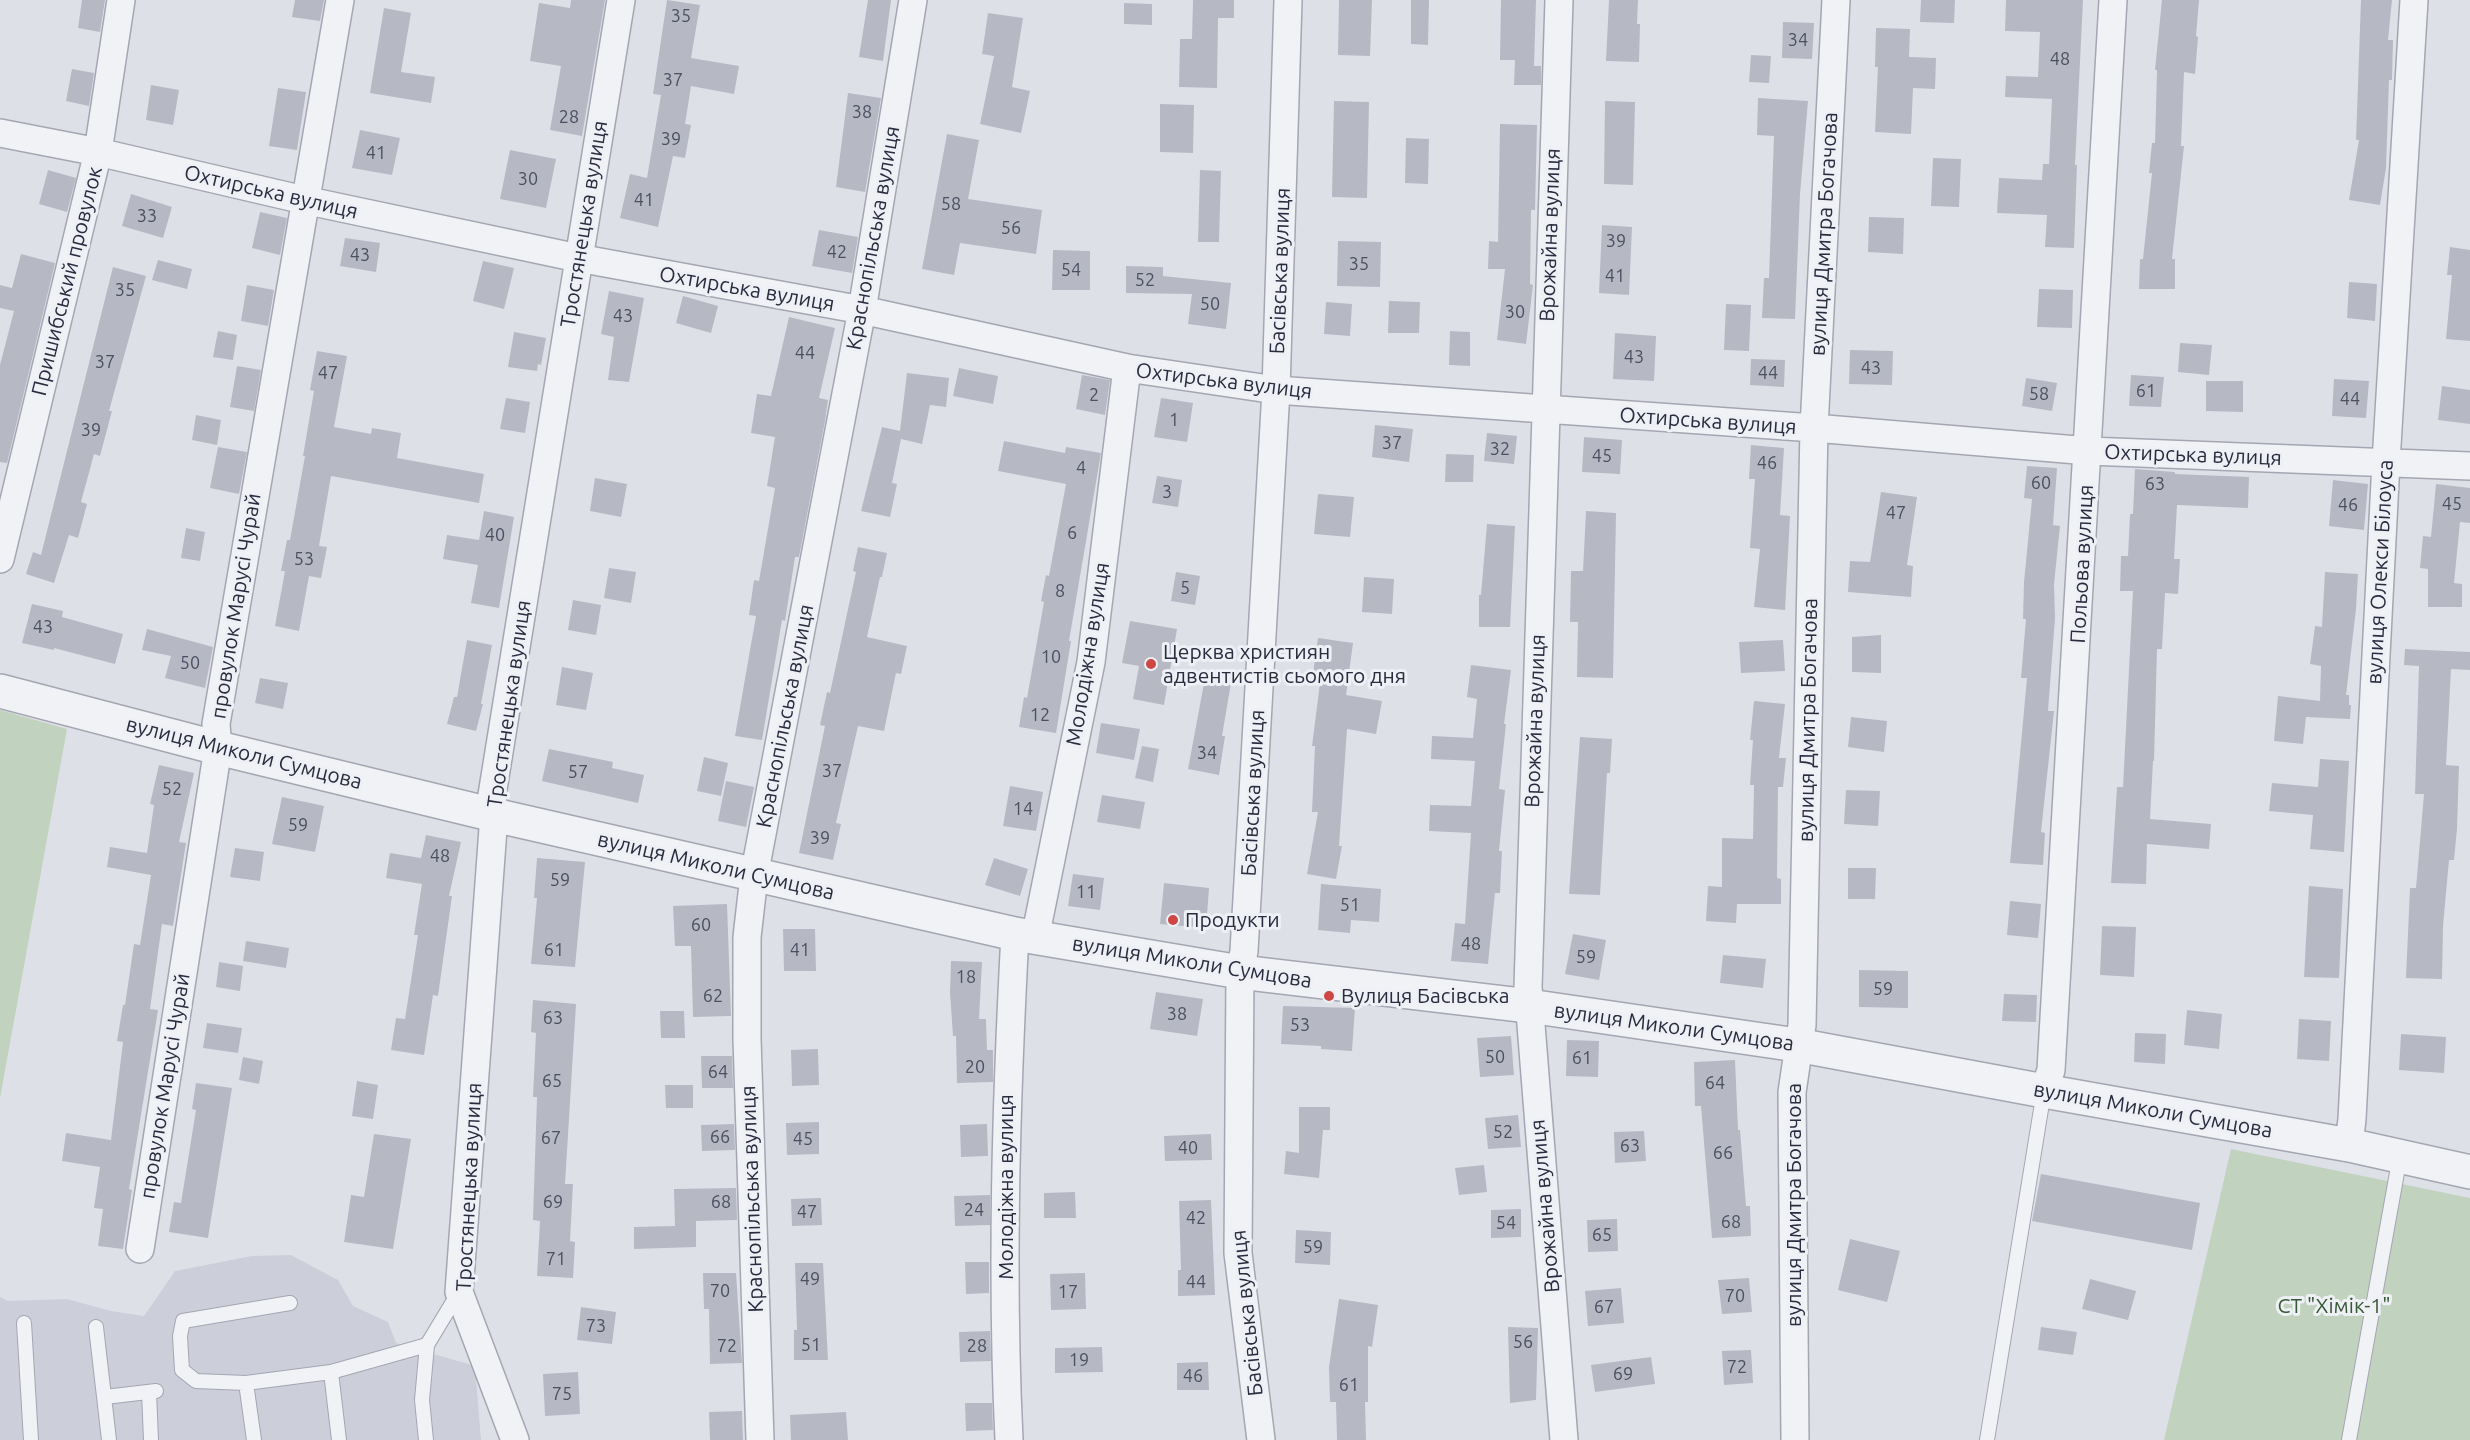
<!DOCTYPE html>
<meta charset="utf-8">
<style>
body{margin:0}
canvas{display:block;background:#dee0e8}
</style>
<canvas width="2470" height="1440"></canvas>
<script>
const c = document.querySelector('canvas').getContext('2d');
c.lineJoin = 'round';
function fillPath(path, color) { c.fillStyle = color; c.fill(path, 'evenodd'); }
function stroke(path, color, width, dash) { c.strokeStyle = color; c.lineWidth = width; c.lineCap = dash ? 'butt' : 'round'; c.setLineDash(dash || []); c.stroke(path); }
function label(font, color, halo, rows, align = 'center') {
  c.font = font + ' Ubuntu,sans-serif'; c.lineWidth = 6; c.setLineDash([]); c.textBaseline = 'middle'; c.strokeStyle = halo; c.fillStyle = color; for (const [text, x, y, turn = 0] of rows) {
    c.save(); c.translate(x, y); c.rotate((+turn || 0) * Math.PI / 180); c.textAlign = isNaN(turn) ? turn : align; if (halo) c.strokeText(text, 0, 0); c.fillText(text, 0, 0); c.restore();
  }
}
fillPath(new Path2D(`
 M291,1255l47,25 15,26 35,16 8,21 79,23 6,74h-481v-143l8,4 59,-2 44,12 33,5 31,-45 77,-15z`), '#cccfda');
fillPath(new Path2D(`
 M0,710l67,19 -67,369z
 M2231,1149l239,49v242h-306z`), '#c1d2bf');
fillPath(new Path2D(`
 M82,0h23l-5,32 -22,-4z
 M295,0h29l-4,21 -28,-4z
 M571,0h34l-23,136 -32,-6 11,-64 -31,-5 9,-58 31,5z
 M667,0l33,5 -9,53 48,8 -5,28 -43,-8 -6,38 6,1 -6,33 -12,-2 -15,71 -38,-9 10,-44 17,4 14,-83 -8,-1z
 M868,0h23l-8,61 -24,-4z
 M1193,0h41v18h-16l-1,70 -38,-1 1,-48h12z
 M1339,0h33l-2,56 -32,-1z
 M1411,0h18l-1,45 -17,-1z
 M1501,0h35l-2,66h7v19h-27l1,-25h-15z
 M1609,0h29l-1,24h3l-1,38 -33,-1z
 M1921,0h34l-1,23 -34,-1z
 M2006,0h77l-8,165h2l-3,83 -29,-1 2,-32 -50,-2 2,-35 43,2 1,-16h6l3,-65 -47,-2 1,-21 32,1 2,-45 -35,-1z
 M2162,0h37l-3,36 2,1 -3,37 -11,-2 -3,74h3l-12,113h3v30h-36l1,-30h3l9,-86h-3l3,-30h3l2,-73h-2z
 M2361,0h31l-4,40h5l-1,40h-3l-3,88 -6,37 -31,-5 10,-60h-3z
 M1124,3l28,1v21l-28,-1z
 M384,8l27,5 -10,59 34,5 -4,26 -61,-10z
 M988,13l35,5 -11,69 18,4 -9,42 -41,-9 14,-68 -12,-2z
 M1783,22l31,1 -2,36 -30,-1z
 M1876,28l34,1 -1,28 27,1 -1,31 -22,-1 -2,46 -36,-2 3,-65h-3z
 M1751,55l20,1 -2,27 -20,-1z
 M72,69l22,4 -5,33 -23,-5z
 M151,85l28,5 -6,35 -27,-5z
 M278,88l28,4 -9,58 -28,-4z
 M848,93l33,5 -16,94 -29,-5z
 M1758,98l50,3 -8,93 -5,125 -33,-1 2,-40h5l5,-142 -17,-1z
 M1334,101l35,1 -2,96 -35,-1z
 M1605,101l30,1 -2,83 -29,-1z
 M1160,104l34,1 -1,48 -33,-1z
 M1500,124l37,1 -2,85h-4l-1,74 3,1 -7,59 -29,-4 8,-71h-17l1,-28 9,1z
 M360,130l40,8 -8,37 -40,-7z
 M947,134l32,6 -11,59 74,11 -6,44 -76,-11 -6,32 -32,-6z
 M1406,138l23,1 -1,45 -23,-1z
 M510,150l46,9 -10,49 -46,-9z
 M1933,158l28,1 -2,48 -28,-1z
 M48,170l28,8 -9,34 -28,-8z
 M1200,170l21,1 -2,71h-21z
 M131,194l41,13 -9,31 -41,-12z
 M260,212l27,6 -7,37 -28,-7z
 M1869,217l35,1 -1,36 -35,-2z
 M1602,225l30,2 -3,68 -30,-2z
 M819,230l39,7 -6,36 -40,-7z
 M345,238l35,5 -4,29 -36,-6z
 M1338,241l43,1 -1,45 -43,-1z
 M2450,247l20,3v91l-24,-2 6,-64h-5z
 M1053,250l37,1v39h-38z
 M21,254l34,9 -48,200 -7,-1v-97l14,-54 -14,-3v-23l12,3z
 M158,260l34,9 -5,20 -35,-9z
 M483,261l31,7 -10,41 -31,-8z
 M1126,266l37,1v9l68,7 -5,46 -38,-5 4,-30 -66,-1z
 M113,267l33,9 -37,135h3l-12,45 -6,-2 -13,48 6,2 -9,34 -9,-3 -15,48 -28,-9 7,-22 8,3z
 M2349,282l28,2 -2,37 -28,-3z
 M247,285l27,5 -6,36 -27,-5z
 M2039,289l34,1 -1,38 -35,-1z
 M609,291l35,7 -15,84 -21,-2 6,-43 -13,-3z
 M683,296l35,10 -7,27 -35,-10z
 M1389,301l31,1 -1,31h-31z
 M1326,302l26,2 -2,32 -26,-2z
 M1726,304l25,1 -2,46 -25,-1z
 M789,317l46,11 -16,70 9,2 -3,21 -26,136h-4l-10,64 -3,-1 -20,120 -27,-4 21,-120 -7,-1 5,-35 5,1 16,-93 -8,-2 8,-49 -24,-4 6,-39 14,2z
 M218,331l19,4 -4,25 -20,-3z
 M1450,331l20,1v34l-21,-1z
 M514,332l32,6 -5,27 -3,-1 -1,7 -29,-4z
 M1615,333l41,3 -2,45 -41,-2z
 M2180,343l32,2 -3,30 -31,-3z
 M1850,350l43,1 -1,34 -43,-1z
 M317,351l30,5 -13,71 37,7 1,-6 29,5 -4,25 87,16 -5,29 -148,-27 -12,70 8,1 -6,31 -12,-2 -10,55 -24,-5 10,-55h-4l6,-31h3l15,-84h-2l11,-65 -4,-1z
 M1751,359l34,1 -1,27 -34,-2z
 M237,366l24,4 -7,41 -24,-4z
 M959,368l39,8 -5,28 -40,-8z
 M907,373l42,5 -3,29 -16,-2 -8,39 -21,-5 -9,44 5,1 -7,33 -29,-6 21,-84 18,4z
 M1082,375l28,5 -5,35 -29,-6z
 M2131,375l33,2 -3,30 -32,-1z
 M2026,378l31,5 -5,28 -30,-5z
 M2334,379l35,2 -3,37 -34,-2z
 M2206,381h37v31l-37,-1z
 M2442,386l28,4v34l-32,-4z
 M506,398l24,4 -5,31 -25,-4z
 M1161,398l32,5 -6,39 -33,-5z
 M196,415l25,5 -4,25 -25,-5z
 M1375,425l38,4 -4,33 -37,-5z
 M1487,433l30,3 -3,28 -30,-3z
 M1584,437l38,3 -2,34 -38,-2z
 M1004,441l61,12 1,-6 35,6 -32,188h2l-15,92 -37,-6 5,-30 3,1 17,-96 -3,-1 5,-26 3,1 17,-92 -68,-13z
 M1751,445l33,3 -4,67 10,1 -5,94 -31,-3 6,-58 -10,-1 5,-69h-6z
 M218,447l29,5 -8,42 -29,-6z
 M1446,454l28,1 -1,27h-28z
 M2027,466l30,2 -4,57 7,1 -6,58 1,34 -7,93h6l-13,121 4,1 -2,32 -33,-2 17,-185h-6l5,-59h-3l1,-37 8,-83 -8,-1z
 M2135,469l40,3v2l74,3 -1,31 -71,-3 -3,54h6l-2,35 -13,-1 -3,56h-5l-3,112h-1l-3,58 61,5 -2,25 -62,-5 -1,40 -35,-1 6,-96h6l10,-196h-13l1,-35h7l2,-42h3z
 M1157,476l25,4 -4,27 -26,-4z
 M595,478l32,6 -6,33 -31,-6z
 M2333,480l35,4 -4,46 -35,-4z
 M2436,484l34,4v35l-10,-1 -6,61 8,1v23h-34v-38l-8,-1 3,-32 8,1z
 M1881,492l36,5 -10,68 6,1 -2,31 -63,-5 2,-31 20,1z
 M1318,494l36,3 -4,40 -36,-3z
 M484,511l30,6 -15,91 -28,-5 7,-38 -35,-6 4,-24 32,5z
 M1586,511l30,2 -3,165 -36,-1 1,-55h-8l1,-51h12z
 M1487,524l28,2 -5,101h-31v-32h2z
 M186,528l19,4 -5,29 -19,-3z
 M858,547l29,6 -5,24h-2l-13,60 40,9 -6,28 -5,-1 -12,58 -26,-5 -22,97 5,1 -8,36 -34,-7 26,-127 -5,-1 7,-33 3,1 26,-121 -3,-1z
 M609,568l27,4 -5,31 -27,-5z
 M1176,572l24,4 -5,29 -24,-4z
 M2325,572l33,2 -2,35 -10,86h3v10h2l-1,14 -44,-2 -3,27 -29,-3 4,-45 42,5 1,-35 -11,-2 5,-38 7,1z
 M1364,577l30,2 -2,35 -30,-2z
 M573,600l28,5 -5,30 -28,-5z
 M32,604l31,7 -1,6 61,17 -8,30 -61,-16v2l-32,-7z
 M1130,621l47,8 -13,76 -31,-6 6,-33 -17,-3z
 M147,629l66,18 -8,41 -40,-10 6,-22 -29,-6z
 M1881,635v38l-29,-1v-35z
 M1318,638l35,5 -7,52 36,6 -6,33 -29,-5 -8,117h3l-6,33 -29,-5 11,-62h-6l3,-66h-3l8,-63 -8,-2z
 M467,640l25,5 -11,59h2l-7,27 -29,-7 7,-27h3z
 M1783,640l2,31 -44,2 -2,-31z
 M2405,649l65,3v18l-19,-1 -5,96 13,1 -2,63 -3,31h-5l-6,66 -1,53 -36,-1 4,-90h6l8,-94h-9l4,-128 -15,-1z
 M1471,665l40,5 -7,54h2l-7,65 6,1 -6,61h3l-2,42h-5l-7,71 -37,-3 4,-38 10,1 6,-91 -42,-2 1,-26 41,1 4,-45 -44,-2 1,-23 41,2 4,-39 -10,-2z
 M562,667l31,6 -7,37 -30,-5z
 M260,678l28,5 -5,26 -28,-6z
 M1205,678l26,5 -9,53h3l-6,39 -31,-6z
 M1754,701l31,3 -6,54h7l-3,29h-5l-1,91 4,1v25h-44l-1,19 -30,-2 2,-35 14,1v-49l31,1 1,-54h-4l3,-45h-3z
 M1851,717l36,4 -3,31 -36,-5z
 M1101,723l39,6 -6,31 -38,-7z
 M1580,737l32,2 -2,34h-3l-7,122 -31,-1z
 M1142,746l17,3 -6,33 -18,-4z
 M549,749l64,13 -1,6 32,7 -6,28 -96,-22z
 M704,757l24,6 -7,33 -24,-5z
 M2320,759l29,2 -5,91 -34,-3 3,-34 -44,-4 3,-28 46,4z
 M159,765l35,8 -15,69 7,1 -13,83 -11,-2 -12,85 8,1 -29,179 3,1 -9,59 -25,-3 5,-37 -9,-1 6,-41 -38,-6 4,-28 45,7 12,-98 -6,-1 6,-36h2l9,-61 6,1 11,-70 -44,-8 3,-20 37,6 7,-48 -4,-1z
 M726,781l28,6 -8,40 -28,-6z
 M1010,786l33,6 -7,39 -33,-5z
 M1846,790l34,1 -2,35 -34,-2z
 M1102,795l43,7 -5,27 -43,-7z
 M282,797l42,9 -9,46 -43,-8z
 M426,835l35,7 -12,54h3l-14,100 -5,-1 -9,60 -33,-5 5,-32 9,1 13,-84h-4l8,-51 -36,-6 4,-25 31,5z
 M235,848l29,4 -4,29 -30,-4z
 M537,858l48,4 -10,105 -44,-3 6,-66h-3z
 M994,858l34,11 -8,27 -35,-11z
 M1848,868h28l-1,31h-27z
 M1073,874l31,4 -4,32 -32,-4z
 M1164,883l45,5 -3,40 -46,-4z
 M1321,884l60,5 -2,33 -28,-2 -1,13 -32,-3z
 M2309,886l34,3 -4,89 -35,-1z
 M2010,901l31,3 -3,34 -31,-3z
 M727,904l4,112 -38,1 -2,-71h-16l-2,-40z
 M2102,926l34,1 -2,50 -34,-2z
 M783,929h32l1,42h-32z
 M1573,934l33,6 -7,40 -34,-6z
 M246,941l43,7 -3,20 -43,-7z
 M1723,955l43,4 -3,29 -43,-5z
 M951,961l31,1 -3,57h7l1,31h6v32l-36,1 -1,-47h-3l-3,-44z
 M219,962l24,4 -3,25 -24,-4z
 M1859,970l49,1v37l-49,-1z
 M1156,992l47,7 -6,37 -47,-7z
 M2004,994l33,1 -1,27 -34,-1z
 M533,1000l43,4 -11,180h8l-3,57 5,1 -2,36 -36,-2 3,-55 -7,-1 4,-123h-4l3,-64 -5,-1z
 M1283,1006l72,2 -3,43 -31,-2v-3l-40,-2z
 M2187,1010l35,4 -3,35 -35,-4z
 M660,1011h24l1,27h-24z
 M2299,1019l32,2 -2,40 -32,-2z
 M207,1023l35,5 -4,25 -35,-5z
 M2135,1033l31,1 -1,30 -31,-2z
 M2401,1034l45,3 -2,36 -45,-3z
 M1511,1036l3,39 -34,2 -3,-39z
 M1567,1040l32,1 -1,36 -32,-1z
 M818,1049l1,36 -27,1 -1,-36z
 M701,1056h31l1,32h-31z
 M243,1057l20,4 -4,23 -20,-4z
 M1735,1060l3,70h2l6,76h4l1,30 -39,2 -11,-132h-6l-1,-44z
 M357,1081l21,4 -5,34 -21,-3z
 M196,1083l36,5 -24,150 -39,-6 5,-30 7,1 15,-93 -4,-1z
 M665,1085h28v23h-27z
 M1299,1107h31v23h-7l-4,48 -35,-4 2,-23 13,2z
 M1518,1115l3,32 -33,2 -3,-31z
 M819,1122v32l-32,1 -1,-32z
 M734,1124l1,26 -33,1 -1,-26z
 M987,1124l1,32 -27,1 -1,-32z
 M1644,1131l2,30 -31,2 -1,-31z
 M374,1134l37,5 -18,110 -49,-7 7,-47 13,2z
 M1211,1134l1,26 -47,1 -1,-25z
 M1484,1165l3,27 -28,3 -4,-27z
 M2041,1174l159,29 -8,47 -160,-29z
 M736,1188l1,32 -41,1v26l-62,2v-22l41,-1 -1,-37z
 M1075,1192l1,26h-32v-25z
 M990,1195v30l-35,1 -1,-30z
 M821,1198l1,27 -30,1 -1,-27z
 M1211,1200l4,95 -37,1v-26h3l-2,-69z
 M1521,1209v28l-30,1v-28z
 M1617,1219l1,32 -30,1 -1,-32z
 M1296,1230l35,2 -1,33 -35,-2z
 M1850,1239l50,12 -13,51 -49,-12z
 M965,1262h24v31l-23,1z
 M795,1263h28l5,97h-34v-30h3z
 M703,1273h33l6,90 -32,1 -1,-55h-5z
 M1085,1273l1,36 -35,1 -1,-36z
 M1749,1278l3,34 -30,2 -4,-34z
 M2090,1279l46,12 -8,29 -46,-11z
 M1621,1288l3,35 -36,3 -3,-35z
 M1339,1299l39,6 -6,42 -4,-1v56h-3l1,38h-29l-1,-38h-6l-1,-35z
 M581,1307l35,5 -4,32 -35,-4z
 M1508,1327l30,1 -2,72 -26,3z
 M2041,1327l36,5 -4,23 -35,-5z
 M990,1331l1,30 -31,1 -1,-30z
 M1102,1347l1,25 -48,1v-25z
 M1751,1350l2,33 -29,2 -2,-34z
 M1651,1357l4,27 -60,8 -4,-27z
 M1208,1362l1,28h-32v-27z
 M578,1372l2,42 -35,2 -2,-42z
 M965,1403h27l1,27 -27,1z
 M742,1411l1,29h-33l-1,-28z
 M846,1412l2,28h-57l-1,-25z`), '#b6b9c4');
const service = new Path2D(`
 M24,1323l7,117
 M96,1327l13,113
 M331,1372l8,68
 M246,1383l-50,-2 -14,-11 -2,-34 3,-15 107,-18
 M149,1392l2,48
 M105,1397l51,-6
 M254,1440l-8,-57 85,-11 96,-27
 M426,1440l-4,-40 5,-55 32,-53
 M1987,1440l57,-349
 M2349,1440l51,-284`);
const minor = new Path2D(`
 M1559,0l-31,987 36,453
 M0,133l98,19 206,48 274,58 284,52 265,58 149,22 538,38 275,23 381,15
 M0,559l98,-407 23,-152
 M1035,938l56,-276 36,-294
 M2044,1091l7,-21 62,-1070
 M2349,1145l3,-26 34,-657 28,-462
 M140,1249l78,-501 -2,-24 124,-724
 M515,1440l-56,-148 35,-477 -2,-20 129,-795
 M760,1440l-13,-401v-102l7,-61 108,-566 51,-310
 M1009,1440c-8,-168 -3,-337 6,-506
 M1261,1440l-23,-187 2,-281 4,-21 32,-561 12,-390
 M1795,1440l-3,-348 10,-67 12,-597 22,-428`);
const tertiary = new Path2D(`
 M0,691l218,57 276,67 521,119 225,38 289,34 268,39 247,46 305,54 121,27`);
stroke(service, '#a4a6b2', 16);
stroke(minor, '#a4a6b2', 30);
stroke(tertiary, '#a4a6b2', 36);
stroke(service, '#f1f2f6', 14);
stroke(minor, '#f1f2f6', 27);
stroke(tertiary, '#f1f2f6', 33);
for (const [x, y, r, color] of [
 [1151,664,6,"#cd4743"],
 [1173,920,6,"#cd4743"],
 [1329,996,6,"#cd4743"]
]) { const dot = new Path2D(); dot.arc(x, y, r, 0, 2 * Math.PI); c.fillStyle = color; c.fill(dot); stroke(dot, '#eef0f5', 2); }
label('18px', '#4c4f60', null, [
 ["35",681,16],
 ["34",1798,40],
 ["48",2060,59],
 ["37",673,80],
 ["38",862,112],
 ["28",569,117],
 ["39",671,139],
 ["41",376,153],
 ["30",528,179],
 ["41",644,200],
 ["58",951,204],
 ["33",147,216],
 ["56",1011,228],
 ["39",1616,241],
 ["42",837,252],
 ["43",360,255],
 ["35",1359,264],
 ["54",1071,270],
 ["41",1615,276],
 ["52",1145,280],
 ["35",125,290],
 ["50",1210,304],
 ["30",1515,312],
 ["43",623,316],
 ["44",805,353],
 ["43",1634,357],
 ["37",105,362],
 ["43",1871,368],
 ["47",328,373],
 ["44",1768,373],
 ["61",2146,391],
 ["58",2039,394],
 ["2",1094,395],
 ["44",2350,399],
 ["1",1174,420],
 ["39",91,430],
 ["37",1392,443],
 ["32",1500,449],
 ["45",1602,456],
 ["46",1767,463],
 ["4",1081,468],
 ["60",2041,483],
 ["63",2155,484],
 ["3",1167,492],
 ["45",2452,504],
 ["46",2348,505],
 ["47",1896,513],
 ["6",1072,533],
 ["40",495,535],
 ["53",304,559],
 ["5",1185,588],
 ["8",1060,591],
 ["43",43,627],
 ["10",1051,657],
 ["50",190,663],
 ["12",1040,715],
 ["34",1207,753],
 ["37",832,771],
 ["57",578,772],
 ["52",172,789],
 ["14",1023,809],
 ["59",298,825],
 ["39",820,838],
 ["48",440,856],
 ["59",560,880],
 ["11",1086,892],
 ["51",1350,905],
 ["60",701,925],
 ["48",1471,944],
 ["61",554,950],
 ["41",800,950],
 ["59",1586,957],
 ["18",966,977],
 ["59",1883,989],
 ["62",713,996],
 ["38",1177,1014],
 ["63",553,1018],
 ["53",1300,1025],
 ["50",1495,1057],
 ["61",1582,1058],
 ["20",975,1067],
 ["64",718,1072],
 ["65",552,1081],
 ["64",1715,1083],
 ["52",1503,1132],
 ["66",720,1137],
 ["67",551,1138],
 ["45",803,1139],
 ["63",1630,1146],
 ["40",1188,1148],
 ["66",1723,1153],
 ["69",553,1202],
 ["68",721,1202],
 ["24",974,1210],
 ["47",807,1212],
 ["42",1196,1218],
 ["68",1731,1222],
 ["54",1506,1223],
 ["65",1602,1235],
 ["59",1313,1247],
 ["71",556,1259],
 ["49",810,1279],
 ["44",1196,1282],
 ["70",720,1291],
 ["17",1068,1292],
 ["70",1735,1296],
 ["67",1604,1307],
 ["73",596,1326],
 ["56",1523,1342],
 ["51",811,1345],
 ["72",727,1346],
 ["28",977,1346],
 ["19",1079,1360],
 ["72",1737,1367],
 ["69",1623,1374],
 ["46",1193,1376],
 ["61",1349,1385],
 ["75",562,1394]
]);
label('21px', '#282c3e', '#eef0f5', [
 ["Охтирська вулиця",271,192,13],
 ["Тростянецька вулиця",584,224,-81],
 ["вулиця Дмитра Богачова",1824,234,-87],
 ["Врожайна вулиця",1550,235,-88],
 ["Краснопільська вулиця",873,238,-80],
 ["Басівська вулиця",1280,271,-88],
 ["Пришибський провулок",67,281,-76],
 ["Охтирська вулиця",747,289,10],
 ["Охтирська вулиця",1224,381,7],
 ["Охтирська вулиця",1708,421,4],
 ["Охтирська вулиця",2193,455,2],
 ["Польова вулиця",2082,564,-87],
 ["вулиця Олекси Білоуса",2380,572,-87],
 ["провулок Марусі Чурай",236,606,-81],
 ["Молодіжна вулиця",1088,654,-81],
 ["Тростянецька вулиця",509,704,-82],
 ["Краснопільська вулиця",785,716,-79],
 ["вулиця Дмитра Богачова",1808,720,-89],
 ["Врожайна вулиця",1535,721,-88],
 ["вулиця Миколи Сумцова",244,753,14],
 ["Басівська вулиця",1253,793,-87],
 ["вулиця Миколи Сумцова",716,866,13],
 ["вулиця Миколи Сумцова",1192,962,9],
 ["вулиця Миколи Сумцова",1674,1027,8],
 ["провулок Марусі Чурай",165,1086,-81],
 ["вулиця Миколи Сумцова",2153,1110,10],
 ["Тростянецька вулиця",469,1187,-87],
 ["Молодіжна вулиця",1006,1187,-90],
 ["Краснопільська вулиця",752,1199,-92],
 ["вулиця Дмитра Богачова",1794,1205,-90],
 ["Врожайна вулиця",1545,1206,-95],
 ["Басівська вулиця",1247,1313,-96]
]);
label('21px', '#282c3e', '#eef0f5', [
 ["Церква християн",1163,652],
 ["адвентистів сьомого дня",1163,676],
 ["Продукти",1185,920],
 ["Вулиця Басівська",1341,996]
], 'left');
label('21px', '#355a35', '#eef0f5', [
 ["СТ \"Хімік-1\"",2334,1306]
]);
</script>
